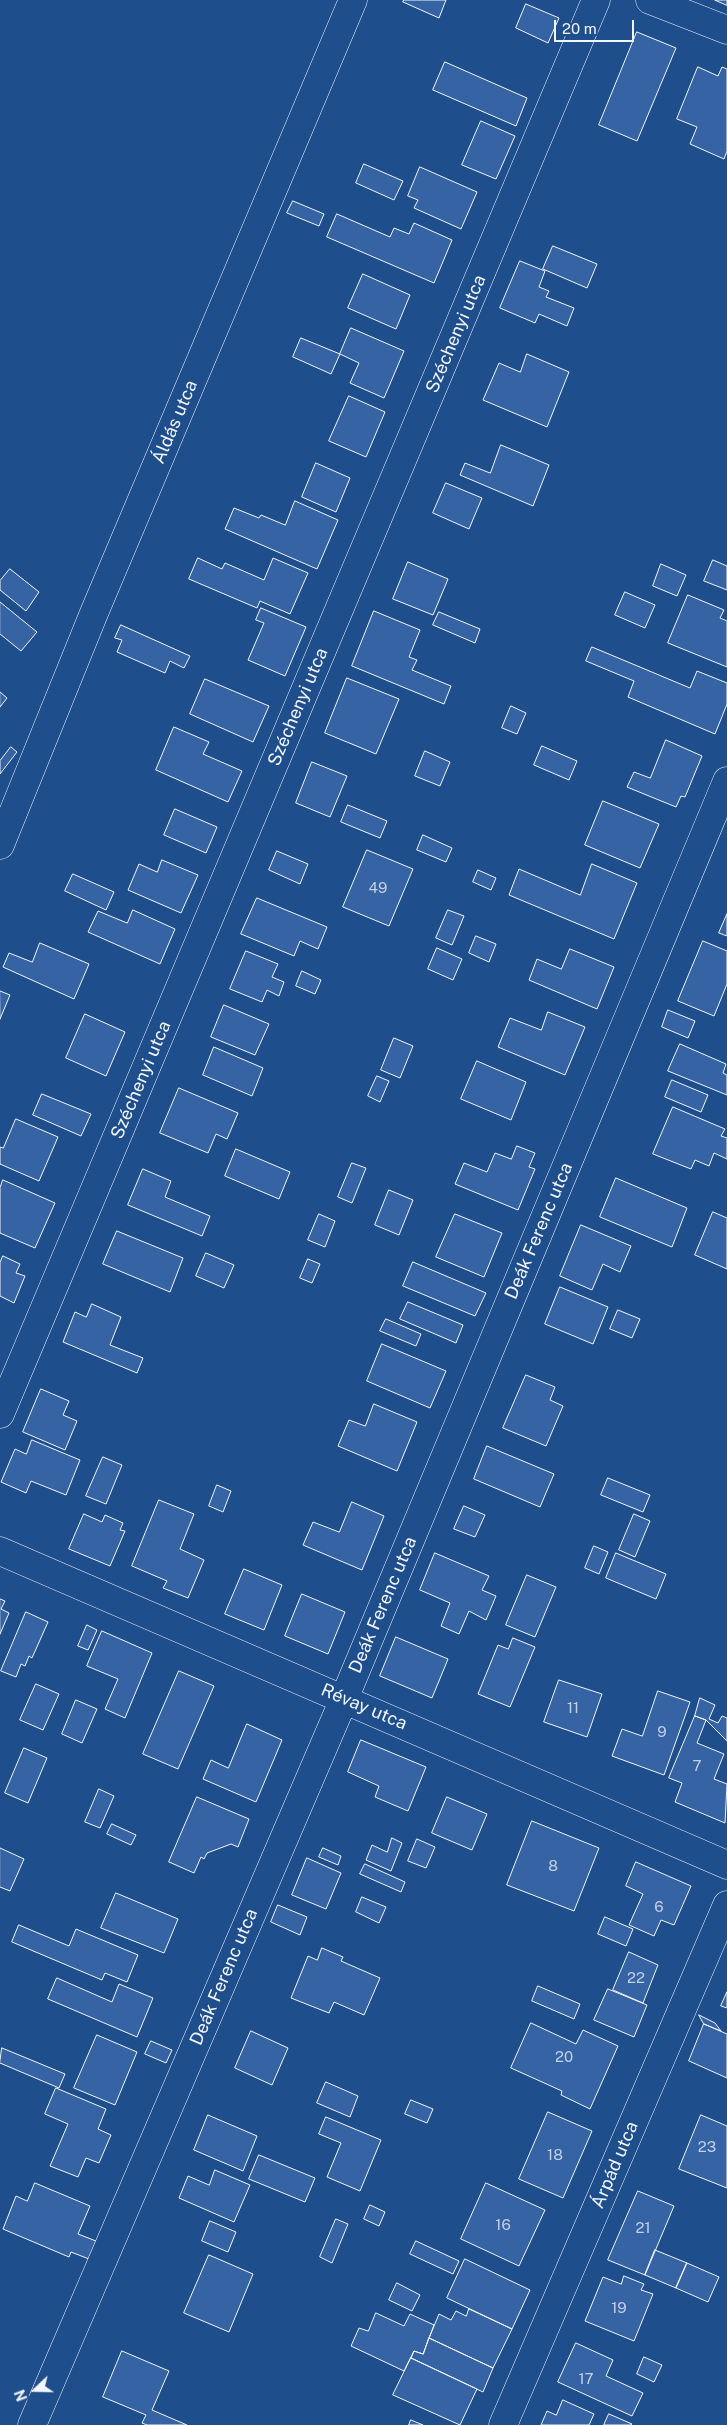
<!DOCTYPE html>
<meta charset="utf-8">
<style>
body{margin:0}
#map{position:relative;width:727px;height:2425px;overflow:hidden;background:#1f4e8c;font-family:"Public Sans",sans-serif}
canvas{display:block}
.north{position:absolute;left:10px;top:2365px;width:50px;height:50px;-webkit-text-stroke:4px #1f4e8c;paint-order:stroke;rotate:249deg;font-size:14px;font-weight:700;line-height:20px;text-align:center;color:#f2f6ff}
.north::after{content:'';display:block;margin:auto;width:18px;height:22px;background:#f2f6ff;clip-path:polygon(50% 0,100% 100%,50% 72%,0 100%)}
.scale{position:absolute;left:554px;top:20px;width:80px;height:22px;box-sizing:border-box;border:2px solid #f2f6ff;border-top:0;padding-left:6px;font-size:15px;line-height:18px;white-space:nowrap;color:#f2f6ff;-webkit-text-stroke:4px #1f4e8c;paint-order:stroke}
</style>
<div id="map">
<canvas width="727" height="2425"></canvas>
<div class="north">N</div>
<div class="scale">20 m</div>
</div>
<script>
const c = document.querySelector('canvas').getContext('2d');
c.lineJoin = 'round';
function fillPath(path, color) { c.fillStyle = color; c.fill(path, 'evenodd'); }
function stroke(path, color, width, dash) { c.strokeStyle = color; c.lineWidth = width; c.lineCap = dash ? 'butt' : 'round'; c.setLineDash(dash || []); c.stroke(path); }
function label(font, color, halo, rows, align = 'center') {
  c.font = font + ' "Public Sans",sans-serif'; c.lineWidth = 4; c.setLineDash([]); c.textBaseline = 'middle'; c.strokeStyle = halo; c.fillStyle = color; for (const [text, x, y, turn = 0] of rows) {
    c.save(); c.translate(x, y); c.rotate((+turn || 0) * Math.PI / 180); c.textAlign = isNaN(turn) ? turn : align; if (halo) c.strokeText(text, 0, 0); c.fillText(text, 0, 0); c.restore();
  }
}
const building = new Path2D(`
 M404,0h42l-7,18 -36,-16z
 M715,0h12v5z
 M526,4l33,14 -11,25 -32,-15z
 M637,32l39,16 -39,93 -38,-16z
 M445,62l82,36 -11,28 -83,-36z
 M698,67l20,9 4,-9 5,2v82l-3,8 -34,-15 7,-17 -20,-8z
 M481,121l34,15 -19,43 -34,-14z
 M364,164l39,17 -9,19 -38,-17z
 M420,167l57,25 -16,37 -47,-21 4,-8 -10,-4z
 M293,201l31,13 -5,12 -32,-13z
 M337,214l53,23 4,-9 15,6 5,-11 38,17 -18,43 -107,-46z
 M553,246l44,18 -10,24 -44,-19z
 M520,261l25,10 -6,16 10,4 -3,6 28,11 -7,18 -28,-12 -4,9 -35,-15z
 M363,274l47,21 -14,34 -48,-21z
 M351,328l53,23 -20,47 -34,-15 9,-20 -19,-9z
 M301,338l39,16 -9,20 -38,-17z
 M527,354l42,18 -22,55 -64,-27 16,-37 21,9z
 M349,396l36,16 -19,45 -37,-16z
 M501,445l48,20 -16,41 -73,-31 5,-12 25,10z
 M316,463l34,15 -14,34 -34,-15z
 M446,483l36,15 -13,31 -36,-16z
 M295,501l43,19 -21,49 -92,-40 9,-21 25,10 2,-3 24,10z
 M198,558l24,11 3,-6 39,17 9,-22 35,15 -18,41 -30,-13 -3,7 -68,-29z
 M713,560l14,6v24l-23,-9z
 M408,562l40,17 -15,36 -40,-16z
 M661,564l25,11 -9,21 -24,-10z
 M10,569l29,23 -13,19 -26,-21v-9z
 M625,592l30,13 -10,23 -30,-13z
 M688,595l36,15 -4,8 7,3v46l-59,-24z
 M0,602l37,30 -16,19 -21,-17z
 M261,608l45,19 -21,49 -37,-16 16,-37 -8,-3z
 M374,611l46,19 -11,27 8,3 -5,10 39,16 -7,18 -92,-38z
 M439,612l41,17 -5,14 -42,-18z
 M121,625l69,31 -6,12 -14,-7 -5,12 -48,-21 5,-12 -7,-2z
 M592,647l98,41 7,-17 30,12v21l-12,30 -87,-37 6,-16 -48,-20z
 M347,678l52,21 -23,55 -51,-21z
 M205,679l64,27 -16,36 -63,-28z
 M0,692l7,6 -7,9z
 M511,706l15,7 -9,21 -15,-6z
 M174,727l35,15 -6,12 39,17 -14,31 -72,-32z
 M666,740l36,16 -17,41 -4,-1 -5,11 -49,-20 7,-15 16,6z
 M542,746l35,15 -8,19 -35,-15z
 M11,747l6,5 -17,22v-13z
 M425,751l25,11 -10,24 -25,-10z
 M312,762l35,14 -17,41 -34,-14z
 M603,801l56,23 -19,44 -55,-23z
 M348,805l39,16 -7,17 -39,-16z
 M175,809l42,18 -11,26 -42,-18z
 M423,835l29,13 -6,14 -29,-12z
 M367,850l46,19 -24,57 -46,-19z
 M277,851l31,13 -8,20 -31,-14z
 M162,860l36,15 -17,38 -53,-23 11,-26 18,8z
 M592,864l45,19 -23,56 -105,-44 10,-26 61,26z
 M478,870l18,8 -5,12 -18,-8z
 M73,874l41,18 -8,18 -41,-19z
 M257,898l70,29 -9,22 -18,-8 -6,15 -53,-22z
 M133,910l42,19 -15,35 -72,-32 10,-21 29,12z
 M448,910l16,6 -12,29 -16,-7z
 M727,914v22l-8,-3z
 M476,936l20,8 -7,18 -20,-9z
 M703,941l24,10v33l-13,32 -36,-15z
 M40,943l49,21 -15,35 -71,-32 6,-14 23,9z
 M437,948l25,11 -9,21 -25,-11z
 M570,949l44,18 -17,42 -68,-29 8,-21 24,10z
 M246,951l32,13 -6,13 12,5 -5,14 -12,-6 -5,12 -32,-13z
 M302,971l19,9 -6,14 -19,-8z
 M0,991l10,4 -10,24z
 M224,1005l45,19 -14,31 -44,-18z
 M668,1010l27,11 -7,17 -26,-11z
 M548,1012l37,15 -20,48 -67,-28 12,-29 31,12z
 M85,1014l40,18 -19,44 -40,-18z
 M394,1038l19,8 -13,32 -19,-8z
 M680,1044l46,20 -3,9 4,2v20l-59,-24z
 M214,1047l49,21 -11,28 -49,-21z
 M477,1061l49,21 -15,38 -50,-21z
 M377,1076l12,5 -9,21 -12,-6z
 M672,1080l36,15 -7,17 -36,-15z
 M179,1088l59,25 -11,26 -11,-5 -8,19 -48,-20z
 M42,1094l49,20 -10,22 -48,-21z
 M673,1107l52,22 -4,7 6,2v21l-13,-6 -5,13 -14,-6 -4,9 -38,-15z
 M16,1119l42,18 -19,44 -39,-17v-17l3,1z
 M517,1146l18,7 -6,14 6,2 -17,41 -63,-26 9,-21 23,9 8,-19 16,6z
 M236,1149l54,23 -11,27 -54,-23z
 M352,1163l14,5 -14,35 -14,-6z
 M143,1169l28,12 -6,16 45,19 -8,20 -74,-31z
 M616,1178l71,30 -15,39 -72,-30z
 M3,1180l52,23 -20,45 -35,-15v-45z
 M389,1190l24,10 -14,35 -24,-10z
 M713,1212l14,6v51l-32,-14z
 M319,1214l16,7 -10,26 -17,-7z
 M455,1214l47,19 -18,44 -48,-20z
 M581,1225l50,21 -11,26 -17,-8 -11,26 -32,-14z
 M117,1231l66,27 -13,34 -67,-28z
 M206,1253l28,12 -10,23 -28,-12z
 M3,1256l17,8 -4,9 9,3 -11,27 -14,-7v-33z
 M308,1259l12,5 -8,19 -12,-5z
 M413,1262l73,31 -11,23 -72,-30z
 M560,1287l48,20 -15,37 -48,-20z
 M408,1302l55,23 -7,18 -56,-24z
 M92,1304l29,13 -11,28 33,13 -6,15 -74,-31 12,-30 11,5z
 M618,1310l22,9 -8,19 -22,-9z
 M386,1319l35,15 -5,12 -36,-15z
 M382,1344l64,27 -16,37 -63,-27z
 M526,1375l29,12 -5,13 13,6 -17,40 -43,-18z
 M41,1389l28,12 -6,14 14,6 -12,29 -42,-18z
 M374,1404l43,18 -20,49 -59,-25 11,-26 16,6z
 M32,1440l48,20 -14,35 -35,-14 -5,12 -25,-11 14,-33 11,5z
 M487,1446l67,28 -14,33 -66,-28z
 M103,1457l19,8 -16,39 -20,-8z
 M608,1478l42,17 -7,17 -42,-17z
 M217,1485l14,6 -8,21 -14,-6z
 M159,1500l35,14 -14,35 24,11 -16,38 -25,-10 4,-7 -35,-15z
 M352,1502l32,14 -22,54 -59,-25 10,-23 26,10z
 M464,1506l21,9 -10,22 -21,-8z
 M84,1514l18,8 3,-7 18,8 -3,7 5,1 -15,35 -41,-17z
 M634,1514l16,7 -15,36 -16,-7z
 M594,1546l14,6 -9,22 -14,-6z
 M435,1553l54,23 -7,14 14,6 -10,24 -17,-9 -10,23 -18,-8 9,-23 -30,-13z
 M616,1553l50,21 -10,25 -50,-21z
 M244,1569l38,16 -18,45 -39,-16z
 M527,1575l29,12 -21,50 -29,-12z
 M302,1594l43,18 -17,42 -43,-18z
 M0,1599l5,2 -4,8 8,4 -9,21z
 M26,1612l22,10 -16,36 -3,-2 -4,10 -4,-2 -5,13 -15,-6z
 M87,1625l10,5 -9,20 -10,-4z
 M102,1631l50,22 -27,65 -20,-9 13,-30 -31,-13z
 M396,1637l52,22 -16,39 -52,-22z
 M513,1638l22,9 -25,60 -32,-13 20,-49 10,4z
 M179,1671l35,15 -36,83 -35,-15z
 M559,1680l43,14 -15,43 -43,-15z
 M36,1684l23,10 -16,36 -23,-10z
 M658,1691l32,11 -26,73 -52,-19 10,-27 20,7z
 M700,1698l15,7 -6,14 9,4 4,-7 5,2v23l-21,-21 -11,-4z
 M76,1700l21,9 -15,34 -20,-9z
 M695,1716l11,4 -9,23 27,11 -10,25 13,5 -2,39 -50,-21 7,-19 -13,-5z
 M247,1724l35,16 -26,62 -53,-23 8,-19 17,8z
 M361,1740l65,27 -18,44 -33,-14 4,-11 -31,-14z
 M24,1748l23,10 -19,45 -23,-10z
 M99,1789l15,7 -14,32 -15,-6z
 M197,1797l52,22 -11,28 -7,-3 -24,9 -3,6 -3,-2 -7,16 -25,-11z
 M447,1797l40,17 -15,36 -40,-17z
 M532,1821l67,27 -25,63 -67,-26z
 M112,1824l24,11 -5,10 -24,-11z
 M392,1838l10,5 -11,28 -25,-11 6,-15 15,7z
 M417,1839l18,8 -9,21 -18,-7z
 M0,1848l24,11 -14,32 -10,-4z
 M323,1848l18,8 -3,9 -19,-8z
 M307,1858l34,15 -15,36 -34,-14z
 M636,1862l55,24 -17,39 -13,-5 -7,16 -25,-11 14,-31 -17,-8z
 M365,1864l40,18 -4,10 -41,-18z
 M116,1893l62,26 -14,34 -63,-25z
 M362,1897l24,10 -7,16 -23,-11z
 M278,1905l29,12 -7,18 -29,-13z
 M605,1917l28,12 -7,17 -28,-12z
 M19,1925l50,21 7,-17 62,26 -11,27 -22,-9 -3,7 -90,-38z
 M322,1948l21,9 -2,4 39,17 -16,37 -30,-13 -5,11 -38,-15 17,-42 9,4z
 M629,1952l29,13 -15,38 -30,-13z
 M57,1978l55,24 7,-18 34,14 -16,39 -89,-38z
 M538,1986l42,18 -6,15 -42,-18z
 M608,1989l39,16 -13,32 -40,-17z
 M727,1992v16l-6,-2z
 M699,2015l16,8 6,8 -17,-7z
 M531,2023l45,21 7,-14 35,16 -28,63 -29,-14 1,-4 -51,-23z
 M704,2024l23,10v44l-38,-17z
 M251,2031l37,17 -16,37 -37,-17z
 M97,2035l40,17 -22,53 -41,-17z
 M151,2041l21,9 -6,13 -21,-9z
 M2,2048l63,26 -6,14 -59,-25z
 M326,2082l32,14 -8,21 -33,-14z
 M56,2088l50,21 -8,20 13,6 -12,28 -13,-5 -8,19 -28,-11 18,-42 -23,-10z
 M411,2100l22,9 -6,14 -22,-9z
 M548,2112l44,19 -29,67 -44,-19z
 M208,2115l49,21 -14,35 -49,-21z
 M701,2115l26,11v62l-48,-19z
 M326,2117l55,23 -21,51 -33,-14 14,-34 -22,-9z
 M259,2155l56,23 -10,24 -56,-23z
 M215,2170l35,15 -16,37 -55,-24 9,-22 21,9z
 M35,2183l55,23 -12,28 18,7 -7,18 -18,-7 -2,5 -66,-28 13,-33 11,5z
 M486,2183l59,27 -26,56 -58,-27z
 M638,2191l36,15 -29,69 -37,-15z
 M370,2205l15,7 -6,14 -15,-7z
 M336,2219l12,5 -16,39 -12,-6z
 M210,2221l26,11 -8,20 -26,-11z
 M416,2241l43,20 -6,13 -43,-20z
 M655,2250l32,13 -11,25 -31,-13z
 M209,2255l44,19 -24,58 -45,-19z
 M465,2259l65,31 -18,39 -65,-31z
 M687,2263l32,14 -11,25 -32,-14z
 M624,2276l20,8 -3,6 12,4 -19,47 -49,-20 18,-44 18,7z
 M397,2283l23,12 -8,16 -23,-11z
 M469,2309l43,20 -19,39 -64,-30 10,-24 12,6 5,-9 10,5z
 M376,2313l28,13 6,-12 24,11 -11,29 -9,-3 -10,20 -53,-25 8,-18 9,3z
 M429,2338l64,30 -10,24 -72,-34 3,-7 9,3z
 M576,2343l37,17 -7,16 37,17 -11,23 -74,-34z
 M122,2351l47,20 -17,39 35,15h-40l-5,-2 4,-8 -43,-18z
 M644,2357l18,8 -8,17 -17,-8z
 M411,2358l66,31 -17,36 -67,-30z
 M563,2400l31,14 -5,11h-48l6,-14 9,4z
 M609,2414l23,10 -1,1h-27z
 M411,2420l12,5h-14z`);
fillPath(building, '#3563a3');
stroke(building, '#f2f6ff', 1);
const minor = new Path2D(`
 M650,0l77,30
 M0,845l94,-232 259,-613
 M0,1414l596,-1414
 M0,1551l727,314
 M32,2425l312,-726 383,-918
 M503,2425l224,-520`);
stroke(minor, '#f2f6ff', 29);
stroke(minor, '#1f4e8c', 28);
label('15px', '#c3d1e8', null, [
 ["49",378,888],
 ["11",573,1708],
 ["9",662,1732],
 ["7",697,1766],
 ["8",553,1866],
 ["6",659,1907],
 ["22",636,1978],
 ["20",564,2057],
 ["23",707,2147],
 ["18",555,2155],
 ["16",503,2225],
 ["21",643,2228],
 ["19",619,2308],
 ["17",586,2379]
]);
label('18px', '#f2f6ff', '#1f4e8c', [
 ["Széchenyi utca",456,334,-67],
 ["Áldás utca",175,422,-67],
 ["Széchenyi utca",298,707,-67],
 ["Széchenyi utca",141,1080,-67],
 ["Deák Ferenc utca",539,1231,-67],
 ["Deák Ferenc utca",383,1605,-67],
 ["Révay utca",364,1707,23],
 ["Deák Ferenc utca",224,1977,-67],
 ["Árpád utca",615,2165,-67]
]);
</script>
